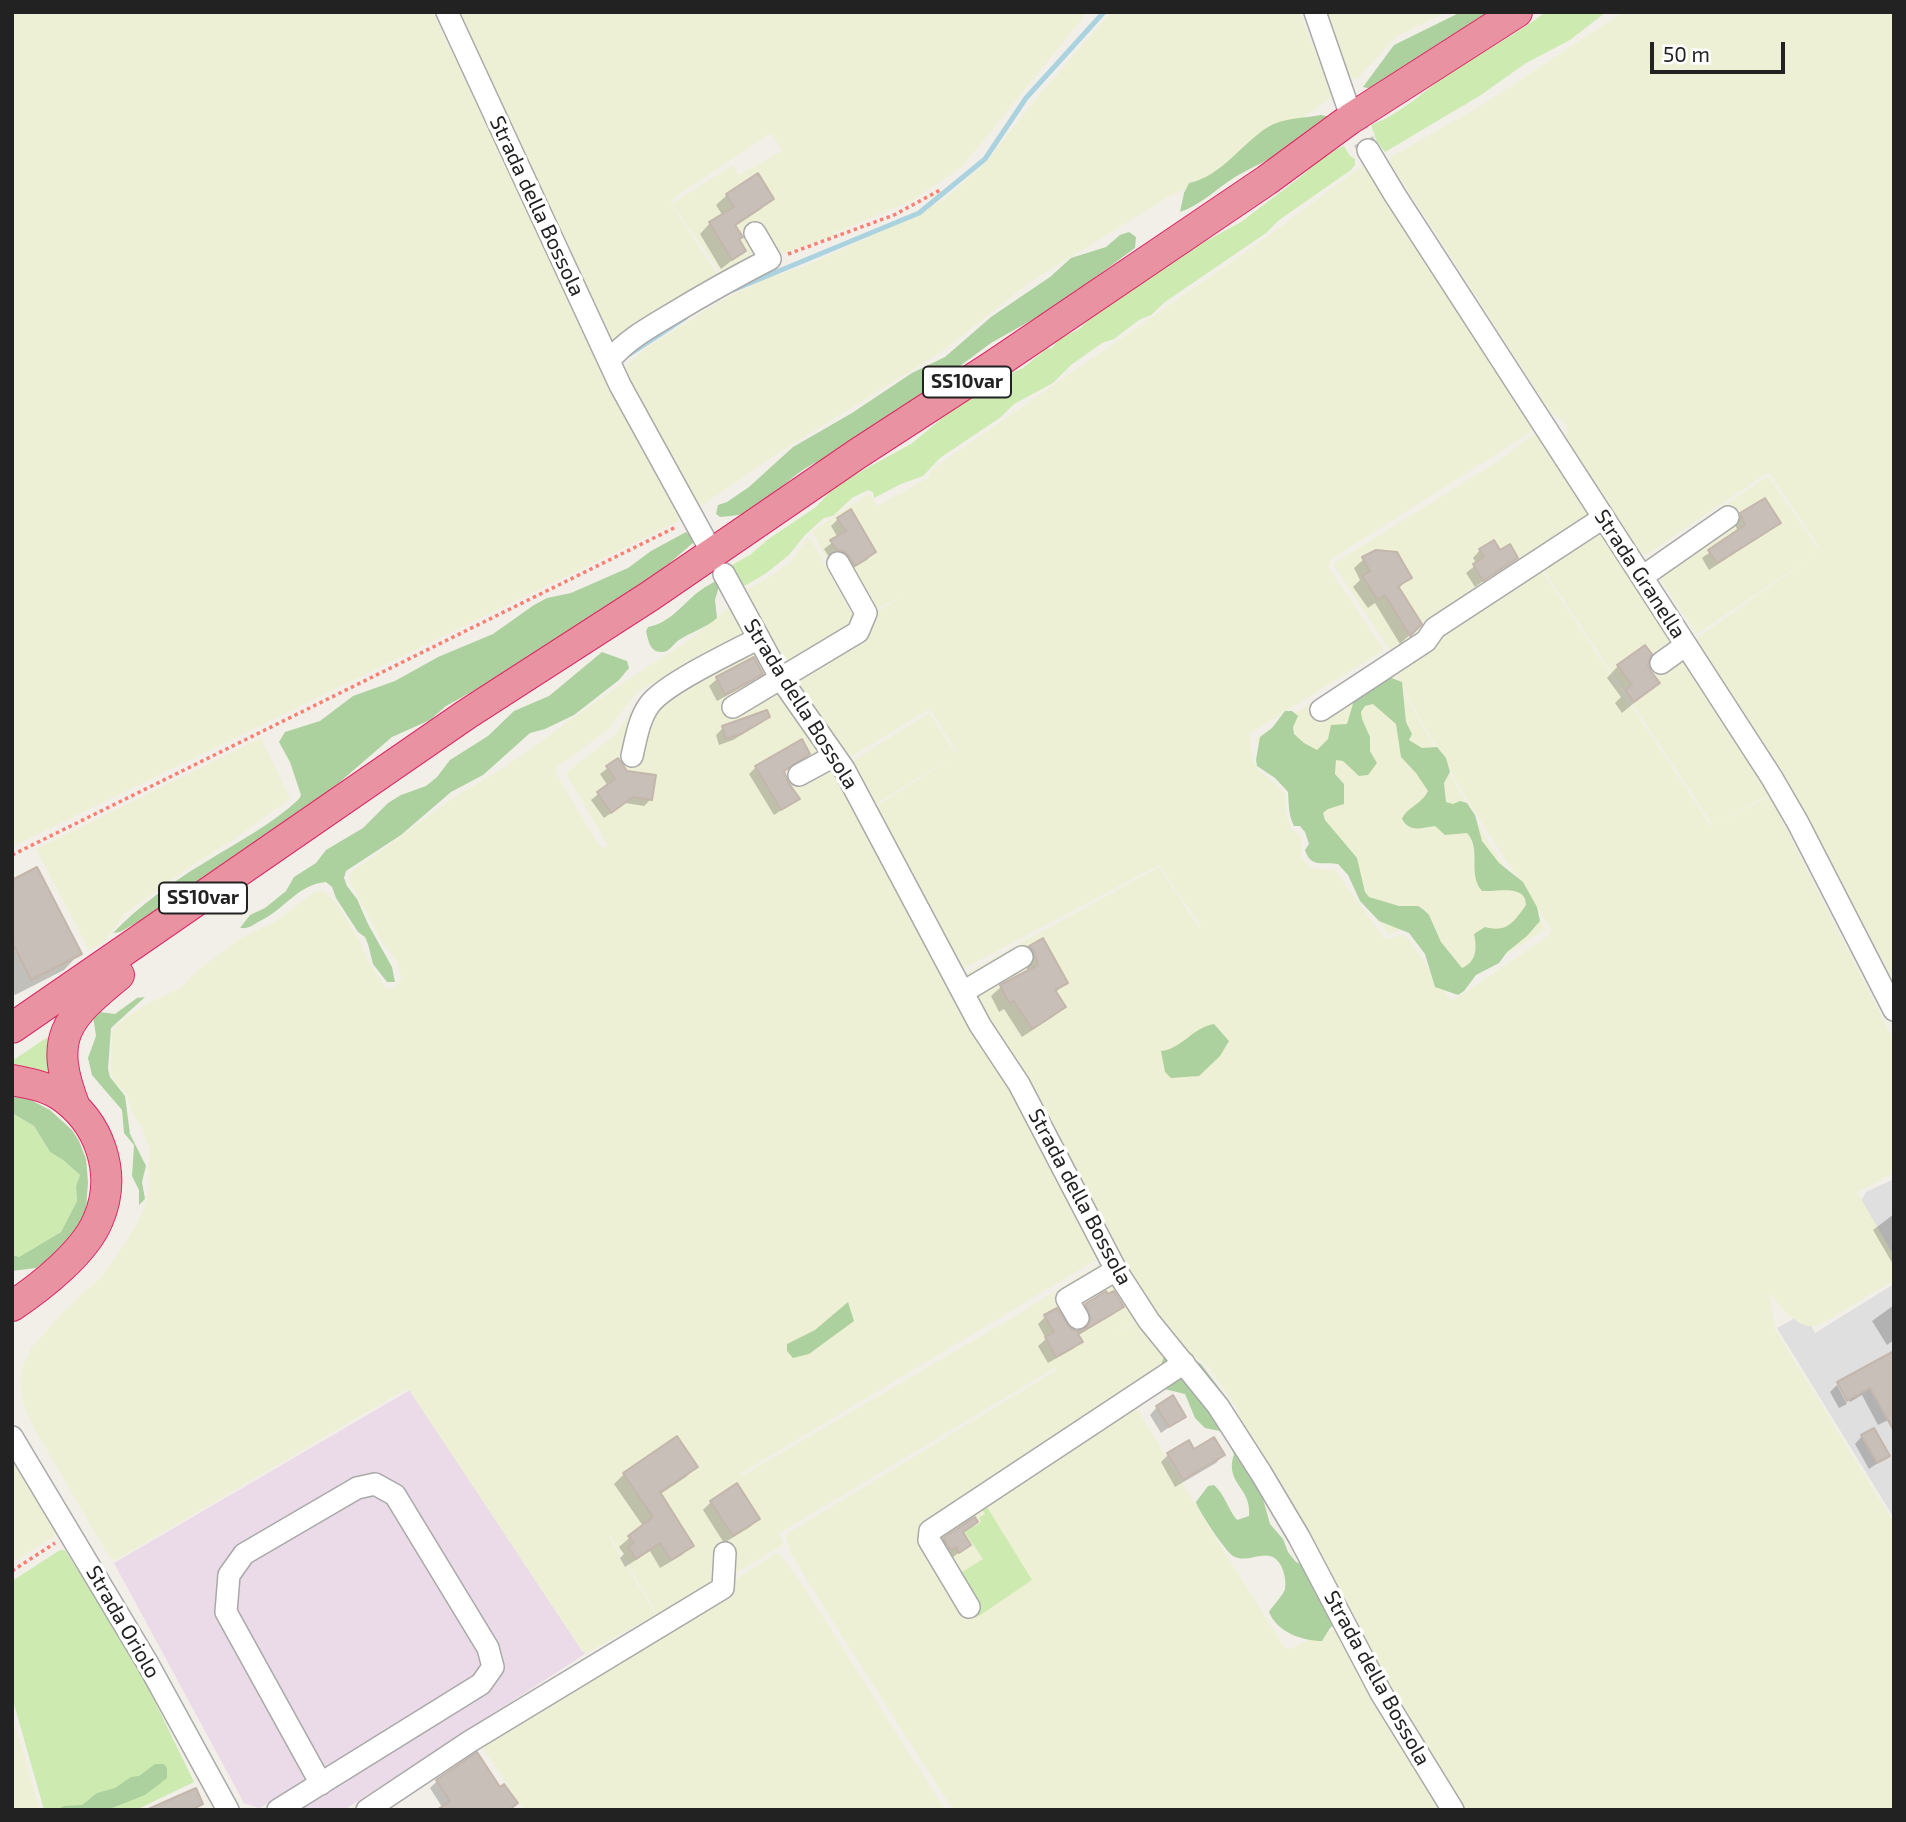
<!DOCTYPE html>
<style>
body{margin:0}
#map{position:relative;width:1906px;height:1822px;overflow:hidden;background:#f2efe9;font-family:"Exo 2",sans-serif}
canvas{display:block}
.frame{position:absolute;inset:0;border:14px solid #222;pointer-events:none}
.scale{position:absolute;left:1650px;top:42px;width:135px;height:32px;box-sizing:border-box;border:4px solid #222;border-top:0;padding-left:9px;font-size:21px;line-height:24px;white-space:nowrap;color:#222;-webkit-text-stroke:5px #fff;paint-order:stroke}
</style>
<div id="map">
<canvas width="1906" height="1822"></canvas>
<div class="frame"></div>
<div class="scale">50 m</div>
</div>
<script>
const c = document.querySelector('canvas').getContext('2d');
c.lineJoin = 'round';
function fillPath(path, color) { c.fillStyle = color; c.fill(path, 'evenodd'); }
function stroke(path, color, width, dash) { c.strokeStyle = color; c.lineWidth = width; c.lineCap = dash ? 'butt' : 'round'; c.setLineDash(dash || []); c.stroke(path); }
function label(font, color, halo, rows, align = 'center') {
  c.font = font + ' "Exo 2",sans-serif'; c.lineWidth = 7; c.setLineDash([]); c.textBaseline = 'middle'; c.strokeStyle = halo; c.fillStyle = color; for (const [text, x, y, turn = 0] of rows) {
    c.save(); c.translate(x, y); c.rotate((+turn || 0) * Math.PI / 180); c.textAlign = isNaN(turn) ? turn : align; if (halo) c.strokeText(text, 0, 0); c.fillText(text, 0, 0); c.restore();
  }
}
fillPath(new Path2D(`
 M1894,1179v86l-34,-62 6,-11z
 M1894,1284v234l-117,-190 27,-15 11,20z`), '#e0dfdf');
fillPath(new Path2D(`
 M410,1390l175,264 -241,156h-47l-9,-17 -29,15 -15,-5 -130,-240z`), '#ebdbe8');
fillPath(new Path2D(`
 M12,12h421l169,358 77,144v7l-667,326z
 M455,12h630l-3,7 -120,148 -51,34 -73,31 -6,-2 3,5 -54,19 -17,-4 -42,24 -50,-70 61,-39 6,10 43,-24 -9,-15 -4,-2 -95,64 -3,6 45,68 -1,4 -99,66 -6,-2z
 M1111,12h188l33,81 -2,5 -19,14 -94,64 -47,20 -140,86 -89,70 -166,103 -72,50 -9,-1 -71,-135 23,-21 71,-45 48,-24 42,-14 111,-50 33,-21 35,-32 49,-62z
 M1322,12h124l-50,25 -39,42 -7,-1 -5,-5z
 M1623,12h271v971l-79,-152 -119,-189 1,-4 122,-86 -122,82 -51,-75 122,-83 50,73 1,-2 -49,-73 -3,-1 -121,82 -6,-3 -71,-106 -3,-7 2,-9 -3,-8 -14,-9 -162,-252 2,-4 91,-52z
 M1362,166l5,3 164,257v6l-201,128 -1,8 55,82 -135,84 4,26 4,9 17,13 11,12v17l6,17 10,9v20l9,11 25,2 48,67 4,3 13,-5 7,2 42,61 5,2 95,-65 2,-6 -82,-126 -68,-117 -6,-16 3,-8 -65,-98 162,-101 41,-30 189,284 44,78 -56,30 -171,-257 -1,2 170,256 58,-29 2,2 123,242v132l-37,19 37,64v24l-76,46h-11l-9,-4 -11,-8 -18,-21 6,36 119,194v287h-435l-220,-379 -1,-21 -29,-43 -33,-23 -51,-73 -164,-295 198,-109 41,62 1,-3 -42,-61 -198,105 -86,-163 80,-51 -83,50 -24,-42 81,-51 26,40 1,-2 -24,-39 -4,-2 -84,51 -53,-85 79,-48 4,-5 -3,-8 31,-18 -32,15 -28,-22 -30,-59 53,-35 6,-1 6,11 51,-28 3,-8 322,-223z
 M807,538h3l43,78 -1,7 -70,44 -42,-74 31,-17 20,-15z
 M731,606l15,26 -109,60 -28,37 -52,38 -1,6 43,73 5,2 4,-2 -42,-73 50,-39 26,-40 50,-23 58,-39 77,127 195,347 77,152 -359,216 2,2 280,-164 80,-50 38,56 -35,22 34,-20 30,44 -37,37 83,136 70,111 5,1 44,-20 3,1 59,109 45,71h-488l-116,-182 -47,-76 -4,-15 2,-4 269,-163 -1,-3 -278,167 6,10 -124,74 -50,-83 -1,2 46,76 -1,3 -68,37 -4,-2 -173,-261 -3,-1 -290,171 -5,-1 -3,-4 -74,-127 -11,-25 -3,-19 2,-16 9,-20 35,-39 37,-34 23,-33 17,-30 5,-15 1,-49 -7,-20 -11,-18 -4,-15 -12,-12 -4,-10 1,-39 4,-9 27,-19 39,-19 16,-17 43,-32 35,-17 40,-30 9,1 12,12 24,39 6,16 16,25 4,5 7,-1 8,-10 -6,-18 -14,-18 -32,-60 -1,-5 4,-6 100,-73 49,-29 119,-85 68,-44z
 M1377,661l15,11 97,171 57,86 -94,60 -38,-67 -25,13 -56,-84 -45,-59 -33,-53z
 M261,738l29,61 -56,40 -46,29 -63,45 -21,30 -15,7 -53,-101z
 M12,1456l49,76 -49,31z
 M776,1553l5,2 28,40 136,215h-421l-43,-65z
 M12,1715l28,95h-28z`), '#eef0d5');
fillPath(new Path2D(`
 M1546,12h60l-36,28 -44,23 -45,32 -96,57 -8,-10 -6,-17c30,-11 55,-36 82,-54 31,-20 63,-37 93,-59z
 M1344,146l6,10 5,3v6l-4,5 -72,50 -13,13 -101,69 -14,13 -12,5 -25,19 -12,4 -31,22 -18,18 -39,21 -13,13 -61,41 -17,18 -22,8 -27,14 -1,-6 -5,-2 -16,8 -19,18 -9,2 -19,17 -16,20 -24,19 -24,14 -11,-22 20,-11 17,-15 49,-33 20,-22 75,-41 45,-37 26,-14 14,-13 27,-12 23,-19 6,-1 8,-10 18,-8 15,-14 104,-70 44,-24 58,-44 29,-25z
 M58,1030l3,57 -49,-18v-8z
 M12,1113l22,13 16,26 13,8 17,15 -4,11 1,15 -16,31 -42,25 -6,-2 -1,-8z
 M982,1499l50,81 -53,36 -25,-39 29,-18 -28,-42 8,-6 11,16 7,-5 -2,-4 6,-4 -8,-12z
 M60,1550h5l73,117 56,115 -58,28h-92l-32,-113v-116z`), '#cdebb0');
fillPath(new Path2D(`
 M1461,12h28l-118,77 -8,-2 31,-42z
 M1321,115l10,2c-18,8 -29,19 -44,31 -17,12 -35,19 -52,29 -19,12 -34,28 -55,35l4,-19 5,-10c33,-7 52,-39 79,-56 14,-9 37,-9 53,-12z
 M1129,232l7,5 -1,11 -80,59 -64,36 -85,63 -8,4 -78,51c-30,11 -48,42 -78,53 -6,2 -15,2 -22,3l-4,-3 2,-9 9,-3 22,-15 44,-40 59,-34 60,-40 33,-16 46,-40 59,-40 21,-19 35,-11 14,-12z
 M686,532l10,6 -2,4 -30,26 -97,66 -29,16 -36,25 -56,31 -16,14 -38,17 -73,63 -151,105 -48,27 -7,1c26,-27 59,-51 91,-70 32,-20 67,-38 95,-64l2,-4 -11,-33 -11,-20 6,-10 35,-11 33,-25 42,-15 43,-24 55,-23 41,-29 13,-7 24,-5 57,-25 23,-17z
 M716,581l3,5 -4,14 2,18c-11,10 -26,14 -38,22 -6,4 -10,13 -18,12 -11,0 -13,-12 -15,-21l2,-4c23,-4 36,-25 53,-37 5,-4 10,-6 15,-9z
 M602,652l25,9 2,7 -10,12 -45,35 -29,14 -15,4 -47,42 -32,17 -50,43 -55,36 -2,7 3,8 10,13 11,25 24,43 3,15h-8l-14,-18 -5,-20 -3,-7 -7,-5 -22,-34 -4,-11 -6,-5c-28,2 -42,28 -66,39 -8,4 -10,8 -20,7l10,-13 15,-7 21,-17 8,-14 22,-14 10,-13 37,-22 25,-25 13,-8 25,-9 11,-9 13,-17 38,-24 26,-25 35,-15z
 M1389,677l13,5 4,40 6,12 -3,6 13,8 15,-1 9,11 4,14 -6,11 2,19 7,2 7,-3 7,2 8,12 7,26 17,22 24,19 14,25 3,14 -13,15 -20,16 -8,11 -23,12 -12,16 -6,4 -23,-8 -10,-33 -16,-21 -30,-12 -19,-20 -12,-26 -10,-11c-15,-3 -27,5 -33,-14l4,-6 -4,-12 -5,-6h-6c-6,-12 -5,-22 -6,-34l-13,-14 -18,-12 -1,-6 4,-23 12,-9 13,-17h7l6,5 -5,11 1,7 10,9 13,7 11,-11 3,-14 16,-1 8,-27zM1373,704l23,20 5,33 15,16 12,18c-6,13 -22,17 -26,28 8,14 19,9 33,7l10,9 22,-2c15,16 0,41 15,58 15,1 44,-7 44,14 -12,17 -19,28 -41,22l-11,7c3,13 3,28 -12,34l-21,-26 -12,-27 -5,-5 -6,-4h-19l-30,-9 -4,-5 -8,-34 -32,-38 -2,-7 5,-4 16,-5v-20l-9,-10 1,-14 7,1 16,15 9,-1 9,-12 -7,-12v-14l-8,-18 -1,-7 4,-6z
 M145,997l-34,31 -3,41 2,8 15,19 5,38 16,32 -4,16 3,17 -6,6v-15l-7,-14 2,-31 -10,-12 -2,-23 -30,-35 -4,-17 8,-22 -3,-20 6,-4 16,2 22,-16z
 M1214,1024l15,17 -9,15 -21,20 -28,2 -6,-6 -4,-21c21,-2 32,-24 53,-27z
 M12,1094l13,3 25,13 22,20 7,11 7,18 2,23 -2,28 -9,21 -19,22 -22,15 -24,3v-24l1,8 6,2 42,-25 16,-31 -1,-15 4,-11 -17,-15 -13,-8 -16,-26 -22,-13z
 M848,1302l6,19 -45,33 -16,4 -6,-7v-7l28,-14z
 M1182,1352l19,12 28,37 6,12v26l28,60 7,25 13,15 5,13 8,10 12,5 33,52 -11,9 -8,13c-20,0 -45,-9 -53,-29 4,-7 14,-16 16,-23 2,-11 -3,-30 -15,-33 -12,-3 -24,7 -37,0 -7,-4 -36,-47 -37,-54l12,-16 6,-1c12,11 13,23 23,35l12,-4c3,-29 -25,-32 -15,-62l-9,-18 -5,-5 -15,-3 -10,-10 -10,-24 -21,-5 -6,5 -4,-5c3,-4 6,-6 7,-10 3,-10 -3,-16 6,-26z
 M155,1764h9l3,4v10l-22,17 -38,15h-51l8,-4 18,-1 15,-12 18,-5 16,-11 8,-1z`), '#add19e');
fillPath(new Path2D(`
 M727,195l45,4 -11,10 -27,18 4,13 6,11 -23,18 -21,-35 10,-11 13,-7 -7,-11z
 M1741,515l38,8 -8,7 -62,40 -7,-12 36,-26 -4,-10z
 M838,519l36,33 -7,8 -21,12 -8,-13 -9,-2 -5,-8 14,-11 -7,-12z
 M1480,550l19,2 17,5 -41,30 -9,-14 11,-9 -4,-6z
 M1364,559l46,18 -12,12 17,41 -15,14 -25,-41 -7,5 -15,-21 7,-7 -6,-12z
 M754,660l7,13 -8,8 -36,20 -8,-15 8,-7z
 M1646,664l2,7 10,12 -36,30 -7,-10 6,-6 -14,-19 11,-12z
 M768,716l-7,7 -28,17 -14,5 -3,-10 7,-7z
 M808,754l-25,18 3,9 12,18 -24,16 -25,-41 7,-7z
 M618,760l33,39 -7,7 -19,-3 -21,15 -13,-18 17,-14 -8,-12z
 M12,882l67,72 -15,16 -49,25 -3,-6z
 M1043,940l22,43 -10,10 9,14 -10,9 -32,21 -18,-28 -5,3 -8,-16 10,-9 27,-15 -4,-11 -4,-4 10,-10z
 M1894,1214v52l-21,-36z
 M1086,1305l36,2 -8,7 -37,22 3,5 -7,8 -25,14 -10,-17 8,-7 -8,-15 7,-7 25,13 12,2 2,-5 -6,-14z
 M1894,1305v35l-7,5 -15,-24z
 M1894,1362v55l-16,8 -16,-30 -12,7 -10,-19z
 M1837,1385l10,19 -8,4 -9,-16z
 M1157,1407l27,9 -23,17 -11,-18z
 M1862,1436l26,20 -19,13 -14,-25z
 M1193,1451l30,4 -7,8 -41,24 -14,-25 7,-7z
 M696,1467l-10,10 -27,18 32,50 -9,10 -22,13 -10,-17 -25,16 -5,-9 4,-4 -5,-7 24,-21 -29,-42 10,-10z
 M711,1502l47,17 -8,8 -26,16 -21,-33z
 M976,1522l-14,11 7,12 -17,13 -4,-6 -10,-6 6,-7z
 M437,1781l63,8 -56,21 -14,-22z`), '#0003');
stroke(new Path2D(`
 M733,290l186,-77 66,-54 41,-61 78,-86
 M630,354l55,-36`), '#aad3df', 5);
const building = new Path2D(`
 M758,173l16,26 -39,26 8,12 -4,2 7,12 -14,9 -23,-38 25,-15 -8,-13z
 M1765,498l16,25 -64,40 -9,-13 37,-25 -5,-12z
 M851,509l25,43 -21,14 -6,-10 -5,-5 -7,-1 -7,-10 16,-9 -9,-13z
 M1494,540l6,10 10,-6 8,14 -35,23 -10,-17 11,-7 -5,-8z
 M1376,550l21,2 15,26 -14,8 24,38 -12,12 -25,-41 -7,5 -16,-24 8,-5 -8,-14z
 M1645,645l7,9 -4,10 2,6 10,13 -26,19 -9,-12 7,-5 -15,-20z
 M754,657l9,17 -38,21 -9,-18z
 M767,710l3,7 -29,17 -15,5 -4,-13z
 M802,739l8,15 -26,17 4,11 12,17 -19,11 -26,-44z
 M618,758l9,13 29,4 -4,25 -19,-3 -22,16 -14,-21 18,-13 -9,-13z
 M37,867l45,87 -51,26 -19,-38v-62z
 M1043,938l25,45 -13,7 11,17 -34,22 -18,-28 -5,2 -9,-18 38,-20 -4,-14 -5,-5z
 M1106,1291l2,3 6,-3 10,16 -46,27 5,8 -27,15 -11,-20 9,-5 -10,-17 13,-7 14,21 6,2 7,-1 7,-11 -6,-15z
 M1894,1351v80l-24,-43 -23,13 -10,-19z
 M1173,1395l13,22 -17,10 -13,-21z
 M1874,1428l16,28 -13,7 -16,-28z
 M677,1436l21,31 -38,25 34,54 -23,14 -11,-17 -24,16 -8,-12 6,-4 -6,-7 25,-19 -30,-44z
 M1214,1437l11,18 -42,25 -16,-27 22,-13 5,9z
 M737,1483l23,36 -27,17 -23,-35z
 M975,1517l3,5 -15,10 8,13 -12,8 -3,-6 -5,3 -8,-12z
 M477,1752l23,35 4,-3 14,19 -9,7h-72l13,-9 -14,-21z
 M196,1788l7,16 -12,6h-45z`);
fillPath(building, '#c7bfb8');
stroke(building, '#c4b6ab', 2);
stroke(new Path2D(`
 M1350,113l18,37`), '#c8c6c1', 21, [21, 10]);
const minor = new Path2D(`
 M447,12l173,373 89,162
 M1315,12l35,101
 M1368,150l27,45 377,583 26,45 96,187
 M609,361c16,-20 39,-33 61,-46 33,-20 65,-38 100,-56l-15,-26
 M724,574l57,105 63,90 136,256 39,59 97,186 33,51 69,85 43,67 38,64 82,156 72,117
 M1642,577l86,-60
 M1661,663l25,-18
 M733,707l125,-75 8,-19 -28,-50
 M1321,710l105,-69 9,-13 168,-110
 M632,756c4,-17 7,-38 18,-52 16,-21 83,-52 109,-66
 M799,775l35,-19
 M963,992l59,-35
 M1078,1318l-11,-19 49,-29
 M12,1437l136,227 80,146
 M969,1607l-40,-67 1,-9 254,-168
 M278,1810l203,-126 12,-17 -5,-19 -93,-153 -20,-11 -18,4 -113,66 -15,21 -3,37 95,172
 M367,1810l102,-68 254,-154 2,-35`);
const highway = new Path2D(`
 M12,1028l455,-314 183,-118 207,-142 137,-89 273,-185 83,-61 167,-107
 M12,1080c16,3 32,6 46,14 42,27 60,80 40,126 -13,32 -57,67 -86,86
 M75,1107c-27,-69 -10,-88 44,-132`);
stroke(minor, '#a9a9a9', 24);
stroke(highway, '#dc2a67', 32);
stroke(new Path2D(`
 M788,254l106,-39 48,-26
 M12,855l664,-328
 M12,1571l43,-28`), '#fa8072', 3.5, [3.5, 3.5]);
stroke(minor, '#fff', 21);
stroke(highway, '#e892a2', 30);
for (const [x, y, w] of [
 [967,382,88],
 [203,898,88]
]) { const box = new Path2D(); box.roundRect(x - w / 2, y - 15.5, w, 31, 5); c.fillStyle = '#fff'; c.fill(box); stroke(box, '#222', 2); }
label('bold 19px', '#222', null, [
 ["SS10var",967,382],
 ["SS10var",203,898]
]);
label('21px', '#222', '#fff', [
 ["Strada della Bossola",537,206,65],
 ["Strada Granella",1640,574,57],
 ["Strada della Bossola",801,704,58],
 ["Strada della Bossola",1080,1197,62],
 ["Strada Oriolo",123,1622,60],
 ["Strada della Bossola",1377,1678,61]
]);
</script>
